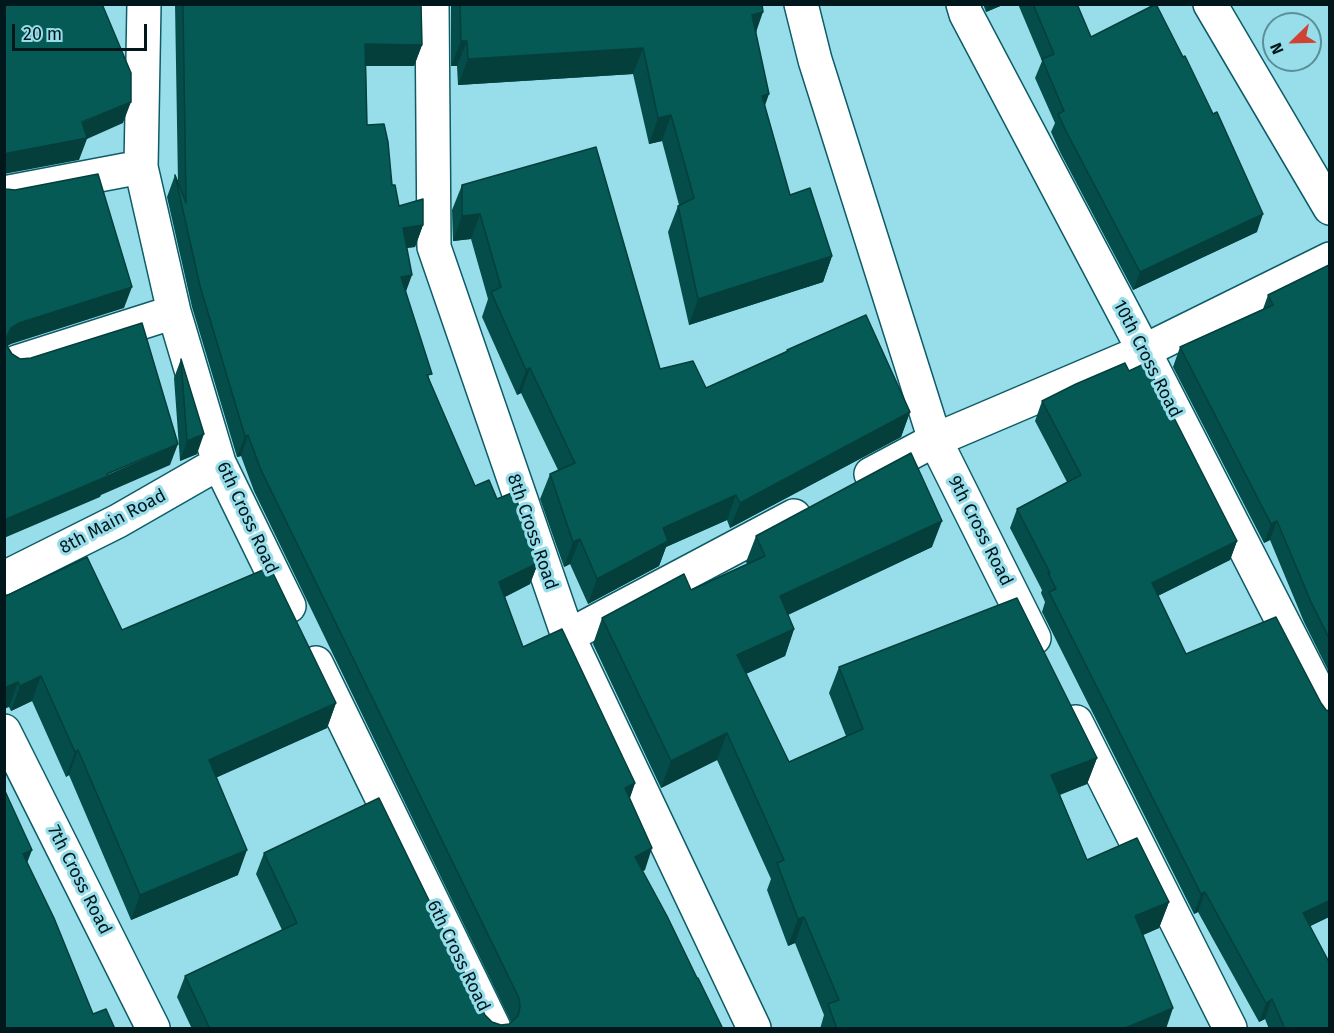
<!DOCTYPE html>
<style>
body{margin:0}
#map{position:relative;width:1334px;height:1033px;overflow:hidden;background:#98deea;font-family:"Fira Sans",sans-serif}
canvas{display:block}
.frame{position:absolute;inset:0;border:6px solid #00181c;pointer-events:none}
.north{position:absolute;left:1262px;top:12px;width:60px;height:60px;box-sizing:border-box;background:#98deea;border:2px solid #5b8f98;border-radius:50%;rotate:247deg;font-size:16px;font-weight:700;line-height:24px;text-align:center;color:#00181c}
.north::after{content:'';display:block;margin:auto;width:21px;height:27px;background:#d04234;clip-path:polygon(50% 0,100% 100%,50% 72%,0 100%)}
.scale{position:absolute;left:12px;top:24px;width:135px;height:27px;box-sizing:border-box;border:3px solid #00181c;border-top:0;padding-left:8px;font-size:18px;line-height:21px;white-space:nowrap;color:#00181c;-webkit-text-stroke:4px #98deea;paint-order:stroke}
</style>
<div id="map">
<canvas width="1334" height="1033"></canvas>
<div class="frame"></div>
<div class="north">N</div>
<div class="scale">20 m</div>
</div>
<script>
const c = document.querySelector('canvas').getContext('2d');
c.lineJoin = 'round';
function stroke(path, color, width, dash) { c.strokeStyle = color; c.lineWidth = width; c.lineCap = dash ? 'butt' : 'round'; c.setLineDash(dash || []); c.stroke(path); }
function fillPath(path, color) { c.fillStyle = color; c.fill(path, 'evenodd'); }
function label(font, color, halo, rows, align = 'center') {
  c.font = font + ' "Fira Sans",sans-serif'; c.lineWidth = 6; c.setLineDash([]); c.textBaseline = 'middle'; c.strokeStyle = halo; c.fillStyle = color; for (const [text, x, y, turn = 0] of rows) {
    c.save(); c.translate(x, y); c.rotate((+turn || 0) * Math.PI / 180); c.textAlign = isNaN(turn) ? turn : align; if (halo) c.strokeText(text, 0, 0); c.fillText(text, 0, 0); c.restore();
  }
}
const street = new Path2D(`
 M144,4l-3,163 33,145 45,151 70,143
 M432,4l2,243 134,389 186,392
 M801,4l14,56 120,380 99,198
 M963,4l3,10 178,337 186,363
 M1210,4l120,204
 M4,193l137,-26
 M17,362l157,-50
 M871,474l64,-34 209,-89 186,-92
 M4,578l114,-57 101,-58
 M568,636l226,-120
 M316,663l178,365
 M1076,722l154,306
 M4,731l149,297`);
stroke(street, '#0d5c67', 36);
stroke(street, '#fff', 33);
fillPath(new Path2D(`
 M175,4h246l1,41 -8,21h-48l1,59 32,81 24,19 -8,22 -8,1 -1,44 24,89 45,105 22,13 41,64 -8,21 -25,13 18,50 112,136 -5,15 15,72 -3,1 81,158h-531l-15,-32 8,-21 97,-46 -26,-56 8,-21 221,162 7,7 9,3 8,-1 2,-2 -257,-531 -13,-35 -4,1 -45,-150 -25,-110 8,-22 3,8z
 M451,4h311l-6,30 9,72 25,89 42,61 -9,26 -134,43 -21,-93 10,-26 1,-1 -17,-64 -13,3 -16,-70 -175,11 -1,-19h-6z
 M983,4h22l-19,8z
 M1018,4h59l14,33 166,195 -124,58 -73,-138 -9,-20 4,-9 -20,-45 7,-17z
 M462,185l198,184 46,19 81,-37v-1l123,62 -9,25 -171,91 -3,-8 -61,27 -7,19 -71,38 -18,-40 -6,3 -24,-68 10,-25 8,-4 -37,-77 -4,2 -35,-78 6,-18 -17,-60 -18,2 -1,-31z
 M1329,265v407l-25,-50 -34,-82 -6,3 -91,-176 7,-20 83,-38 5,-14z
 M181,359l16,95 -17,7 -6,-83z
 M1129,371l108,170 -7,19 -72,36 28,58 135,49 5,7 3,1v206l-19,9 19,103h-60l-4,-10 -6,3 -61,-110 -4,2 -152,-302 3,-10 -4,-9 1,-3 -32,-62 7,-19 50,-27 -32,-61 7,-20z
 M756,536l176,11 -144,68 6,14 -9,27 -39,18 43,88 57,-26 -17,-43 10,-26 258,91 -10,26 -27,11 27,65 82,42 -10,26 -16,7 23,94h-346l4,-14 -29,-72 -7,3 -21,-56 4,-11 -54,-119 -56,28 -68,-144 9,-26 89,-28 56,-26 -1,-2z
 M4,597l118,33 214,73 -9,25 -111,49 22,98 -107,45 -62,-145 -3,2 -34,-76 -21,10 -2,-4z`), '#054d4a');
fillPath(new Path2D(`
 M989,4h16l-19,8z
 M763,12l-9,26 -2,-23z
 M461,41h6l-10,25h-6z
 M365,44l57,1 -8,21h-56z
 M643,48l-10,26 -175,11 10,-26z
 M769,94l-9,26 2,-24z
 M131,102l-8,21 -36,16 -8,21 -75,14v-19z
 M671,115l-9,26 -13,3 9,-26z
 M480,214l-9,25 -18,2 9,-25z
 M1263,214l-6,18 -124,58 7,-18z
 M423,225l-8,22 -20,2 8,-21z
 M832,256l-9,26 -134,43 9,-26z
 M412,275l-8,22 -3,-20z
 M132,287l-8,21 -113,36 -7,4 3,-12 4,-8 8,-5z
 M530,368l-9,25 -4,2 9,-25z
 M910,412l-9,25 -171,91 10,-25z
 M204,434l-7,20 -17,7 7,-20z
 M248,435l-7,21 -4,1 8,-21z
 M178,444l-8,21 -69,30 -1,2 -96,41v-18z
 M736,495l-9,25 -61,27 -7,19 -71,38 9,-25 66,-51z
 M942,521l-10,26 -162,76 10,-27z
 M1277,521l-7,19 -6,3 7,-19z
 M580,539l-10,25 -6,3 9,-25z
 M1237,541l-7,19 -85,42 7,-19z
 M538,563l-8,21 -39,20 8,-22z
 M794,629l-9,27 -57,26 9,-27z
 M41,676l-9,25 -21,10 9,-25z
 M18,682l-9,25 -5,2v-21z
 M336,703l-9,25 -127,57 9,-25z
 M727,733l-10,27 -56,28 10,-27z
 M78,750l-9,25 -3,2 9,-25z
 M1097,758l-10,26 -45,17 9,-26z
 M635,783l-8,22 -2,-17z
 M652,848l-7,22 -18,8 8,-21z
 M32,850l-8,21 -1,-17z
 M247,850l-9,25 -107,45 9,-25z
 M1205,892l-7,20 -4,2 7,-20z
 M1329,901v16l-33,16 7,-20z
 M1169,902l-10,26 -34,15 10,-27z
 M804,917l-9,26 -7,3 10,-27z
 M1272,999l-7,20 -6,3 7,-19z
 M1173,1008l-7,21h-43z`), '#043f3c');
const building = new Path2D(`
 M4,4h98l29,69v29l-49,20 5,16 -79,15 -4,2z
 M183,4h238l1,41 -57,-1 2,81 17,-1 4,18 4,43h3l4,21 24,-7v26l-20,3 9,47 -11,2 31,97 -5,1 48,111 14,-6 8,19 17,-7 24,71 -39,19 24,65 39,-18 73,154 -10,5 27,60 -17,9 32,59 30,62h1l25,51h-513l-25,-53 112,-53 -33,-70 115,-55 106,217 7,7 9,3 8,-1 9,-8 2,-9 -1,-9 -258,-528 -13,-35 -3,1 -45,-150 -25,-111 11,28z
 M460,4h302l1,8 -11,3 17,79 -7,2 28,99 20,-7 22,68 -134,43 -20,-93 16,-8 -23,-83 -13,3 -15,-70 -175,11 -1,-18h-6z
 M1033,4h44l14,33 65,-33 27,53 2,-1 28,58 4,-2 46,102 -123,58 -73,-139 -9,-19 6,-3 -22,-52 12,-5z
 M596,147l64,222 33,-8 13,27 82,-37 -1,-1 79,-35 44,97 -170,91 -4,-8 -73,33 5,13 -71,38 -17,-40 -7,3 -23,-68 25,-11 -45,-95 -4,2 -35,-78 10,-5 -21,-73 -18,2v-31z
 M98,174l34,113 -113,36 -8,5 -4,8v10l5,8 8,5 11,-1 111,-35 36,121 -71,30 1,2 -104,44v-332l2,1 9,1z
 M1329,265v373l-18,-36 -34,-81 -6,3 -91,-177 93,-42 -5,-10z
 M181,359l23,75 -17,7z
 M1125,363l4,8 17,-8 91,178 -85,42 34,71 90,-37 45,86 5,7 3,1v190l-26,12 26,49v67h-44l-13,-30 -6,4 -61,-111 -4,2 -152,-302 7,-3 -8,-16h2l-33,-64 64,-34 -39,-74 34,-17z
 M911,453l31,68 -162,75 14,33 -57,26 52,107 74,-33 -24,-62 178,-69 80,160 -46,17 36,85 50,-22 32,64 -34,14 38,92 -50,21h-286l-9,-25 11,-4 -35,-83 -6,2 -21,-56 7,-3 -57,-127 -56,28 -69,-143 82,-44 7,16 74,-34 -9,-20z
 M87,557l35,73 148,-63 66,136 -127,57 38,90 -107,45 -62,-145 -3,2 -34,-76 -21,10 -2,-4 -14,6v-91z
 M4,789l28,61 -9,4 31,64 39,96 13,-5 9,20h-111z`);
fillPath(building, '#065a56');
stroke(building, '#043f3c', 1.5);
label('18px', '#00181c', '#98deea', [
 ["10th Cross Road",1147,359,63],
 ["6th Cross Road",247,518,65],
 ["8th Main Road",113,522,-28],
 ["9th Cross Road",980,531,63],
 ["8th Cross Road",532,532,71],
 ["7th Cross Road",79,880,63],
 ["6th Cross Road",458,956,64]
]);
</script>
